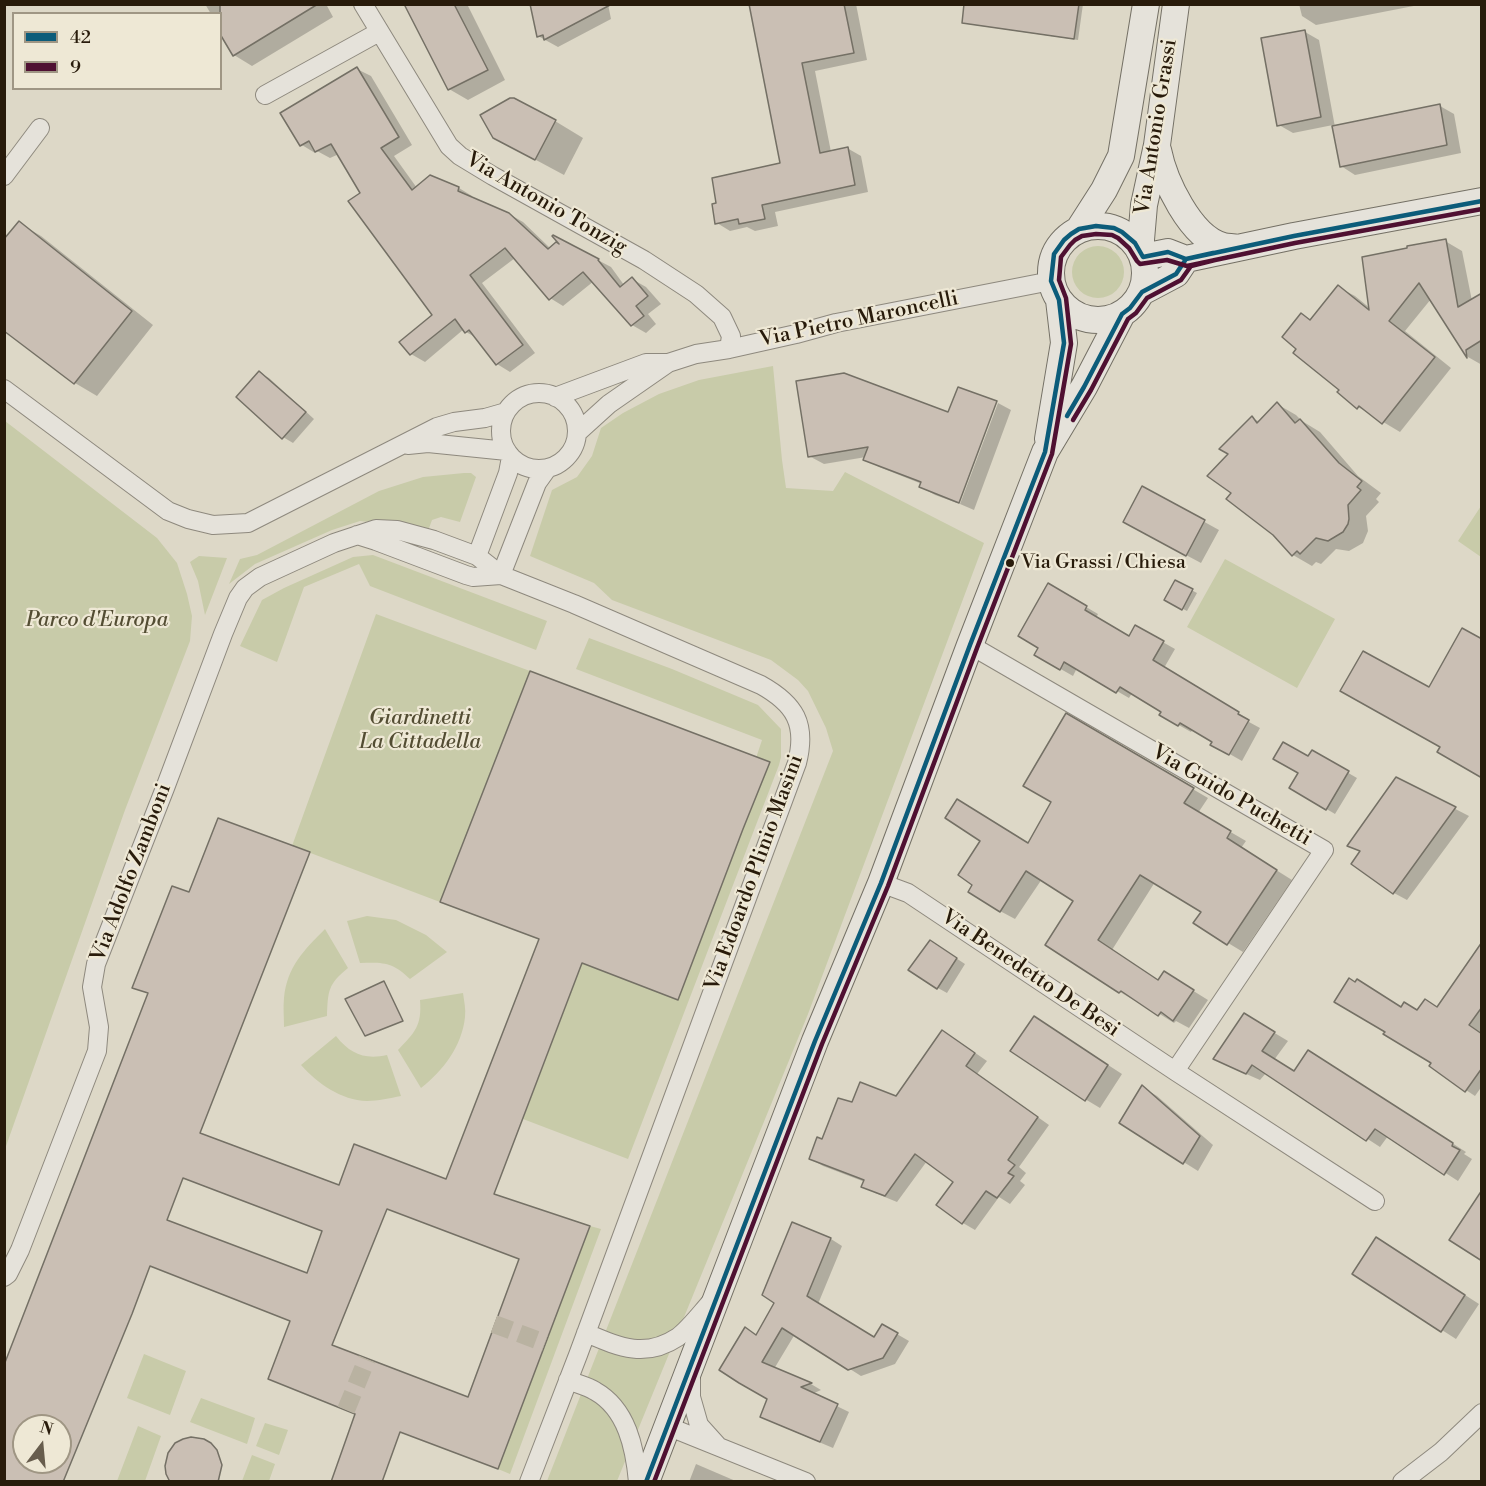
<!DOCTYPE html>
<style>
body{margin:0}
#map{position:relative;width:1486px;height:1486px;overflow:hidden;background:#ddd8c7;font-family:"Libre Bodoni",serif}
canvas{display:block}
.frame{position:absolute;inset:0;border:6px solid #281b0b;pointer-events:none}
.legend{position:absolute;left:12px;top:12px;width:210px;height:78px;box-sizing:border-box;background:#eee8d5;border:2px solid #9f9684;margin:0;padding:8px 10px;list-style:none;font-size:18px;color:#281b0b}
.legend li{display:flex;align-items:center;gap:12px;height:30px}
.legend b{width:30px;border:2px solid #9f9684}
.north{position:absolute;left:12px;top:1414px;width:60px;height:60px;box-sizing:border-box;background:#eee8d5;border:2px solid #9f9684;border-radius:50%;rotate:16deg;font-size:16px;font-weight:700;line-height:24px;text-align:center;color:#281b0b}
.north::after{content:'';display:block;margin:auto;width:21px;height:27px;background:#675d4d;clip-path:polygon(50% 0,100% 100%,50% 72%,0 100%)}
</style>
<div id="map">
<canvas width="1486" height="1486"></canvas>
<div class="frame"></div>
<ul class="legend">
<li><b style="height:8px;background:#0c5c7a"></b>42</li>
<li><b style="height:8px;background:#4f1032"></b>9</li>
</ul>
<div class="north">N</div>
</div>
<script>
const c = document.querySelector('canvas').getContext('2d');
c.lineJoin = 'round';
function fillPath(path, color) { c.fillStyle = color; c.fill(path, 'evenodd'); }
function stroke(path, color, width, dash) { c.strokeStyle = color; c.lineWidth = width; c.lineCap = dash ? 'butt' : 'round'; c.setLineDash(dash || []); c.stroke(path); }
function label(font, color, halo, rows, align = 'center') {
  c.font = font + ' "Libre Bodoni",serif'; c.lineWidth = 4.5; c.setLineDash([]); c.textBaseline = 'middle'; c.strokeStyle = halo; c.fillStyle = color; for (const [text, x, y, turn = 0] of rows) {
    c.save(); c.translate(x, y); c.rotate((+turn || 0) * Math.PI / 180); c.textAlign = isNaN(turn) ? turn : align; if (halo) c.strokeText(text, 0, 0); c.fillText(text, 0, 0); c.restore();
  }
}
fillPath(new Path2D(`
 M1072 272a26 26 0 1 1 52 0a26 26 0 1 1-52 0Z
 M773,366l9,94 4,28 47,3 12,-19 139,71 -176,471 -191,467h-70l286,-730 -7,-23 -18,-37 -10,-11 -27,-20 -159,-60 -18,-17 -64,-27 22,-66 25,-13 15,-21 9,-28 22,-15 36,-19 40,-14z
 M5,421l152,117 20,25 10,31 5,22 -2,25 -65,169 -120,339z
 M464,473h7l5,4 -16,45 -19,-5 -9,3 -4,11 -33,-6 -35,-4 -28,9 -77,34 -26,20 11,-25 17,-4 122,-64 44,-14z
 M1481,506v51l-23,-16z
 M373,555l174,66 -11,29 -166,-64 -11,-22 -55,23 -27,75 -37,-16 22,-46 22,-12 69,-31z
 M199,556l28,2 -22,57 -7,-34 -8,-19z
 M1225,559l110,60 -38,69 -110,-61z
 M376,614l154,57 -90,231 -148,-56z
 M589,638l83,31 86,36 23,24v28l-2,8 -151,394 -105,-40 59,-156 96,36 65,-170 27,-67 -14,-4 6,-18 -186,-71z
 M367,916l29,4 30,15 21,17 -37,27c-17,-17 -27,-17 -50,-16l-13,-42z
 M325,929l23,39c-20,16 -20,23 -21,48l-43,11c0,-10 -1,-20 0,-29 3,-31 20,-48 41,-69z
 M463,993c1,8 3,16 2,24 -3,29 -22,54 -44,71l-23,-38c17,-18 24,-24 22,-50z
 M336,1036c14,18 29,24 51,19l14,41c-11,2 -23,5 -34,5 -26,-1 -49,-17 -66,-36z
 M590,1226l11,3 -91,245 -12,-5z
 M144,1354l42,17 -16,44 -43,-17z
 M201,1398l54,20 -8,26 -57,-22z
 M265,1423l23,7 -9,25 -23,-9z
 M138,1426l23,10 -16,45h-28z
 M252,1455l23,9 -6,17h-27z`), '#c8cba9');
fillPath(new Path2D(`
 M205,4h121l7,13 -81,49 -18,-11 -14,-41h-9z
 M406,4h61l38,76 -37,20 -19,-11z
 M608,4l3,15 -53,28 -20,-11z
 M750,4h106l11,56 -52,11 16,81 16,-4 14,8 7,36 -93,20 3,14 -23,5 -8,-4 -17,4 -13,-8 64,-58z
 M966,4h117l-5,36 -111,-16 -4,-2z
 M1299,4h125l-108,21 -14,-9z
 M1305,32l14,8 16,87 105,-21 14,8 7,39 -106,22 -14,-9 -8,-41 -40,8 -14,-8z
 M357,69l14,7 41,69 -18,11 23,32h42l13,8v2l37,16 14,8 27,26h14l-8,-10 55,29 13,18 8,-6 14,8 15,17 -13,10 8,10 -10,9 -14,-8 -38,-44 -31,25 -13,-8 -35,-40 -33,25 53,70 -25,19 -13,-8 -20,-26 -11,-6 -2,-3 -39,33 -14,-8 -10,-12 33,-27 -95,-161 -9,4 -13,-7 -2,2 -13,-8z
 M555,121l28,17 -19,37 -41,-22z
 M19,223l22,13 112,89 -56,71 -22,-13 -71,-55z
 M1445,241l17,10 10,50h10v64l-14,-8 -37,-58 -26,32 46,37 -51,64 -42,-25 -60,-59 4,-33 9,6 27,-34 17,9 16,13z
 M260,373l9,5 45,41 -21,24 -10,-6z
 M959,389l39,13h-3l-38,101 -22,-8 -14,-8 1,-3 -43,-17 -14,-8 1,-2 -42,7 -15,-8 140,-42z
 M998,403l13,7 -37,100 -14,-6z
 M1277,404l19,11 6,6 18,11 38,44 23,17 -5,6 3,3 -13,14 2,15 -5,12 -14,8 -13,-2 -15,15 -5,-2 -4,4 -19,-11 -19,-21 -41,-41 -3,-39 22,-36 8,4z
 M1143,488l76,42 -18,33 -62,-33z
 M1176,582l21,11 -10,18 -21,-11z
 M1049,585l49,29 -2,4 34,20 6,-11 39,22 -11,19 86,52 -1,2 11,6 -18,33 -30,-17 2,-3 -21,-12 -2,3 -30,-17 2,-3 -31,-19 -3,5 -52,-30 -4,8 -37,-21 4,-8z
 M1066,715l142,83 -10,15 48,28 -5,7 51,32 -49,72 -48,-29 8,-12 -48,-29 -43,68 47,31 20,1 29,18 -19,28 -13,-7 -2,2 -38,-24 -1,2 -15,-9 -73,-47 29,-44 -34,-22 -27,40 -15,-8 29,-66 24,-43z
 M1312,752l45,26 -22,36 -44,-26z
 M1397,779l72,37 -62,84 -13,-7 -41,-29 8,-12 -11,-7z
 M939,947l26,17 -18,29 -9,-5z
 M1482,960v126l-7,10 -9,-6 -33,-27 -31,-55 16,4 20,-4z
 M1258,1023l30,18 -14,19 21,13 27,-14 144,93 -2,2 8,5 -14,22 -70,-45 -8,11 -114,-74 -6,7 -32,-14z
 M1048,1026l74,48 -22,34 -15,-9z
 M955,1039l32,22 -10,13 72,51 -30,42 7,6 -6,8 5,4 -15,19 -11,-7 -24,33 -12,-7 -8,-41 -28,-21 -30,41 -22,-9 -12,-7 2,-4 -42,-16 -12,-7 12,-18 30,-37 44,-6z
 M1142,1087l15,9 56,49 -15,26 -77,-48z
 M793,1224l38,15 11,7 -24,58 57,35 8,-13 26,15 -14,23 -34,12 -66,-42 -21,35 37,15 10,6 -9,4 37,18 -16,36 -59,-25 -12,-6 7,-19 -29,-16 17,-46 19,-33z
 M1391,1247l88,57 -23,35 -102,-65z
 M696,1464l42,18h-49z`), '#0003');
const building = new Path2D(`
 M220,4h98l-85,52 -13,-22z
 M404,4h50l34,66 -40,20z
 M530,4h82l-68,36 -1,-5 -6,2z
 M749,4h95l10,49 -52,10 18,90 28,-6 7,38 -93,20 3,14 -26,5 -1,-5 -23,5 -3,-20 4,-1 -4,-25 68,-15z
 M964,4h115l-5,35 -112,-16z
 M1305,30l16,87 -44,9 -16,-88z
 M357,67l42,70 -18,11 31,42 18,-15 29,12 -1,4 51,22 39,36 8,-7 3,2 -7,-8 1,-1 46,24 -1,1 22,27 12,-10 16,19 -12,10 8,10 -13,10 -48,-54 -34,28 -44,-52 -35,27 53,70 -27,20 -27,-35 -4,3 -10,-14 -45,36 -11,-13 33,-27 -84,-114 12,-8 -29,-49 -16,8 -6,-11 -9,5 -20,-33z
 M510,98h4l42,22 -21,40 -42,-22 -13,-23z
 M1440,104l7,41 -107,22 -8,-41z
 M19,221l113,90 -58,73 -70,-53v-92z
 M1446,239l12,68 24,-14v47l-16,10 1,8 -48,-75 -30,38 46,36 -53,67 -23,-18 -2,3 -20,-17 2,-2 -46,-37 3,-4 -14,-12 19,-24 9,7 28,-35 31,25 -7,-53 45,-9v-2z
 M259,371l47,41 -24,27 -46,-42z
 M844,373l104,39 10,-25 39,14 -38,102 -40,-16 2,-5 -58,-22 5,-13 -60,10 -12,-76z
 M1277,402l18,21 5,-4 39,44 23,18 -5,6 4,3 -13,15 1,14 -1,5 -5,8 -15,9 -12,-3 -16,16 -3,-3 -5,5 -19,-21 -47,-36 5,-6 -24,-17 21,-22 -9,-5 33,-33 5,7z
 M1142,486l63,34 -19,36 -63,-34z
 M1175,580l18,9 -11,21 -18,-10z
 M1048,583l39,23 -2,4 44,26 6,-11 29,16 -11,19 86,52 -1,2 11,6 -20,35 -19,-10 2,-3 -32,-19 -2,3 -19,-11 2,-3 -41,-25 -4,6 -52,-31 -4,8 -26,-15 4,-7 -20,-12z
 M1462,628l20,11v139l-45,-26 3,-5 -100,-56 23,-40 66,36z
 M530,671l240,91 -27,67 -65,171 -96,-37 -88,231 96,32 -92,243 -98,-37 -18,50h-51l24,-68 -87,-35 22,-58 -140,-55 -18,48 -69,168h-59v-117l144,-372 -16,-5 40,-102 17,6 29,-74 92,34 -110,281 139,52 15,-41 92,35 93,-240 -99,-37zM183,1178l139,53 -15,42 -140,-53zM387,1209l132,50 -51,138 -136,-52zM24,1426h36v36h-36z
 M1066,713l128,75 -10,15 47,28 -4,7 50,32 -50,75 -34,-22 8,-11 -61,-37 -42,65 60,40 6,-9 30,19 -21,31 -12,-9 -3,4 -37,-25 -2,2 -74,-48 28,-44 -47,-30 -26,41 -32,-20 4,-7 -14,-10 22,-34 -35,-23 12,-19 71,44 23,-41 -28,-16z
 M1283,742l25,14 4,-6 37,21 -23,39 -37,-22 9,-15 -25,-14z
 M1396,777l60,30 -63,87 -42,-30 9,-13 -13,-5z
 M930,940l27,18 -20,31 -29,-19z
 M1482,942v65l-13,18 13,9v34l-17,24 -36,-26 2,-3 -48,-29 2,-2 -51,-30 15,-24 6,4 2,-3 44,28 3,-5 13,8 8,-11 12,8z
 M384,981l19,40 -38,15 -20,-37z
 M1244,1013l31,19 -13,19 32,20 14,-21 145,93 -1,3 8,4 -16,25 -69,-46 -9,12 -114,-76 -6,9 -33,-15z
 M1034,1016l74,49 -23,36 -75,-50z
 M942,1030l33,23 -9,13 72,51 -30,43 7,5 -7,8 6,3 -17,22 -11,-7 -24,33 -26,-19 17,-23 -38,-28 -30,42 -24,-9 3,-7 -55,-21 8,-22 5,2 16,-41 14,4 8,-20 36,14z
 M1142,1085l58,51 -17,28 -64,-41z
 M1482,1190v71l-33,-21z
 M792,1222l39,16 -24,58 67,41 8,-13 16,9 -15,25 -35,12 -66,-42 -20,34 50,21 -11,4 37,17 -18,38 -60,-25 7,-18 -28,-16 -20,-13 26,-43 11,8 18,-32 -12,-8z
 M1376,1237l89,58 -24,37 -89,-58z
 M191,1437l13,2 7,4 6,7 5,15 -4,17h-48l-4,-8 -1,-8 3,-13 7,-10 8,-4z`);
fillPath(building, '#cabfb4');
stroke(building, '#747065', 1.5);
stroke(new Path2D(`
 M494,1324l51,19
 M346,1410l21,-51`), '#b9b2a1', 18, [18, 9]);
const street = new Path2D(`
 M363,4l86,142 11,10 33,20 151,84 52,34 26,23 9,19 -2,13
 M265,95l114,-63
 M4,176l36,-48
 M4,389l164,122 20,8 25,6 35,-2 189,-96 17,-5 31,-4 21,-6
 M501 431a38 38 0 1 1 76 0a38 38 0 1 1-76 0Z
 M555,397l91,-34h22
 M577,433l32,-29 59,-41 28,-9 33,-5 67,-15 40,-11 215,-42
 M408,445l20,-2 79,8
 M357,535l19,6 90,34 7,2 28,-2
 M477,556l31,-83 3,-16
 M501,575l36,-92 10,-14
 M970,645l354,205 -149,221
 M881,883l27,10 267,178 200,130
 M4,1277l4,-3 12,-24 77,-199 2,-24 -7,-40 4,-23 69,-176 58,-154 15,-36 7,-10 15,-11 74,-34 42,-14 21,1 37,10 43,16 24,19 73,29 187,81c34,19 46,39 36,78l-219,592 -49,127
 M586,1333c33,14 59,26 92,4 11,-8 23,-24 32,-34
 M691,1375v22l8,28 18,20
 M568,1380c9,4 19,6 27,11 32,18 40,57 43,91
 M667,1426l139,56
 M1402,1482l39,-30 41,-39`);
const secondary = new Path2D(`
 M1158,150c6,30 32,87 65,96 4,1 9,1 14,2
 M1051 273a47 47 0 1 1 94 0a47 47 0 1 1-94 0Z
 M1079,229l25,-39 17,-34 25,-152
 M1140,251l4,-46 13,-60 19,-141
 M1143,257l25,-5 18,7 108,-23 188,-35
 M1142,292l34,-18 10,-15
 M1048,439l16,-96 -5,-43
 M646,1482l169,-441 66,-158 89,-238 75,-193 39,-65 38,-73`);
stroke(street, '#8e897e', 20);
stroke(secondary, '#747065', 28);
stroke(street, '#e5e2da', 18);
stroke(secondary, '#e5e2da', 26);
stroke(new Path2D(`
 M1067,416l17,-29 38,-73 8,-6 12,-16 34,-18 10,-15 27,-6
 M646,1482l169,-441 66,-158 89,-238 75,-193 19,-109 -5,-43 -8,-19 3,-27 10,-14 7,-6 8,-5 17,-3 18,2 8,4 13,11 8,14 25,-5 18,7 108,-23 188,-35`), '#0c5c7a', 4.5);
stroke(new Path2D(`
 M1073,420l18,-30 37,-71 8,-6 11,-15 34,-18 10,-14 24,-6
 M654,1482l168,-438 66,-158 89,-238 75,-194 19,-110 -5,-46 -7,-18 2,-23 9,-12 5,-5 7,-4 14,-2 16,1 6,3 11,10 8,13 3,3 27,-4 20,6 108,-23 187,-34`), '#4f1032', 4.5);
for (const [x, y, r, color] of [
 [1010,563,5,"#281b0b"]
]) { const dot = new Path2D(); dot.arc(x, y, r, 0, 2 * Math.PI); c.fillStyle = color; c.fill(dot); stroke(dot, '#eee8d5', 2); }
label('20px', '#281b0b', '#eee8d5', [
 ["Via Grassi / Chiesa",1021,563]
], 'left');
label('21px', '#281b0b', '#eee8d5', [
 ["Via Antonio Grassi",1157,127,-81],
 ["Via Antonio Tonzig",546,204,30],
 ["Via Pietro Maroncelli",859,320,-12],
 ["Via Guido Puchetti",1231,796,30],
 ["Via Adolfo Zamboni",132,873,-69],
 ["Via Edoardo Plinio Masini",755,873,-70],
 ["Via Benedetto De Besi",1030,974,34]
]);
label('italic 21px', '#534d33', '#eee8d5', [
 ["Parco d'Europa",97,621],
 ["Giardinetti",420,719],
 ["La Cittadella",420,743]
]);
</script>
